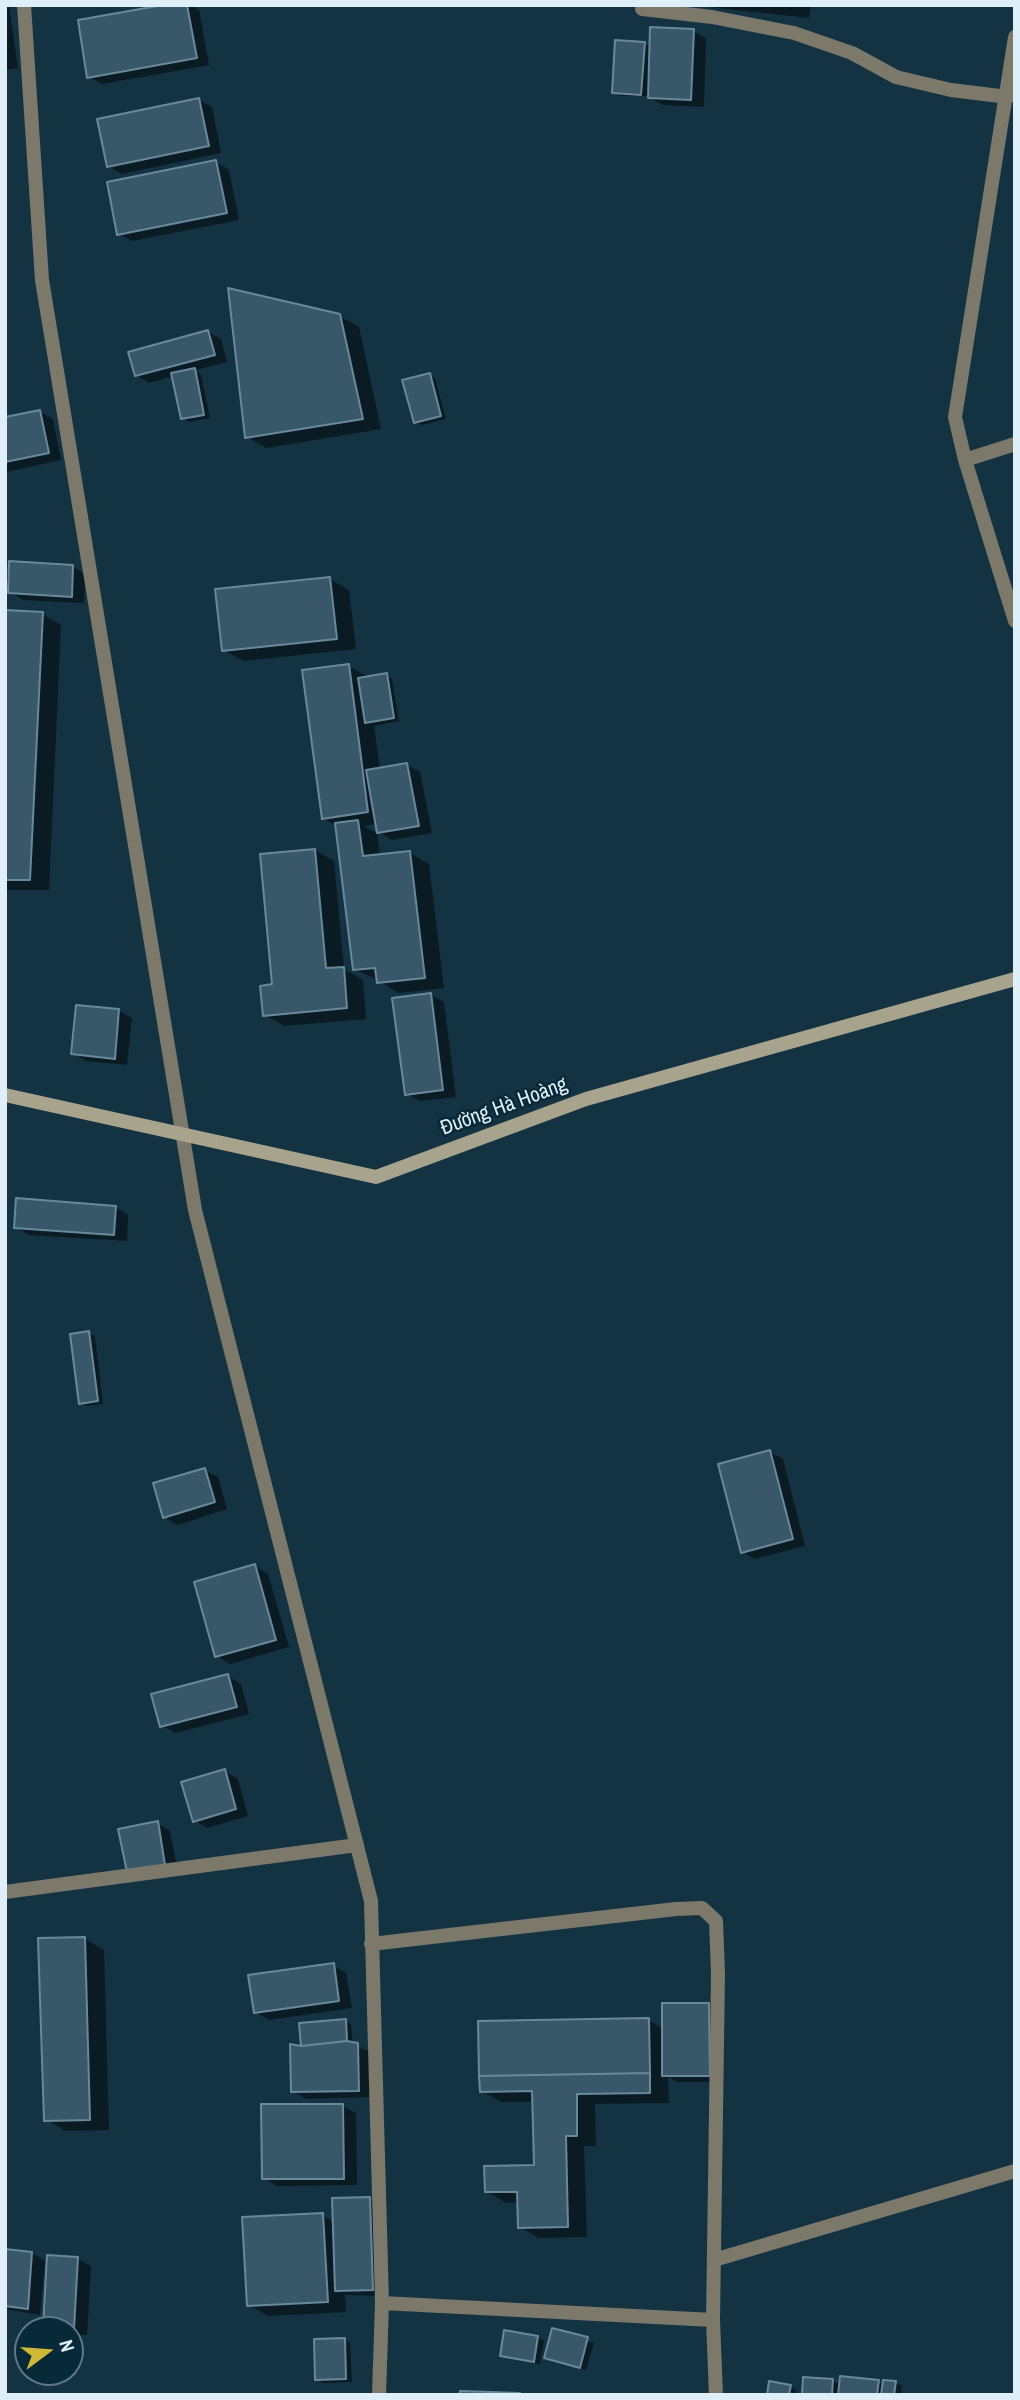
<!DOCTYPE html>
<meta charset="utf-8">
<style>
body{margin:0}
#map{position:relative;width:1020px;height:2400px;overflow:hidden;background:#133343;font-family:"Archivo Narrow",sans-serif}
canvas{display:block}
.frame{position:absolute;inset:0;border:7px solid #deeffa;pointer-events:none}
.north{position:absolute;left:14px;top:2316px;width:70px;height:70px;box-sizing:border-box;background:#082938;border:2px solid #5e7886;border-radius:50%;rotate:74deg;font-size:19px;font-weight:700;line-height:28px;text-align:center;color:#deeffa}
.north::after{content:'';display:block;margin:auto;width:24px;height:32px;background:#d1b736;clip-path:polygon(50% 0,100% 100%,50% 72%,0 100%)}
</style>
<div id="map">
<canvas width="1020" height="2400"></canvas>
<div class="frame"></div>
<div class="north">N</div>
</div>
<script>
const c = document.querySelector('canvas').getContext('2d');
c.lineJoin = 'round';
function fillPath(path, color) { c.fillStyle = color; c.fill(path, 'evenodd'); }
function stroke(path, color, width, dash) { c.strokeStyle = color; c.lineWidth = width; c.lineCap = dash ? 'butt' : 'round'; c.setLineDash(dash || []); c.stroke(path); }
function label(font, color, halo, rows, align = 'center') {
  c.font = font + ' "Archivo Narrow",sans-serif'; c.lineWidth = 5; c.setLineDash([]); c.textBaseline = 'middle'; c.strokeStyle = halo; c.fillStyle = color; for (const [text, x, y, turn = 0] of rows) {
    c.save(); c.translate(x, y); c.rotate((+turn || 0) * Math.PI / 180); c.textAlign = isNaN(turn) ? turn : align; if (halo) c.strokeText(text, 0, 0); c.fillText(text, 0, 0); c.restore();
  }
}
fillPath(new Path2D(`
 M5,5h4l9,63 -13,2z
 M173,5h17l9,5 10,55 -107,19 -13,-7z
 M689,5h122l-2,13z
 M693,31l13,7 -2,69 -41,-2 -16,-9h-27l-7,-4 31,-49 7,5z
 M199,100l13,7 9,46 -99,21 -14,-8z
 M216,162l13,8 10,50 -107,21 -13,-7z
 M339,316l20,11 22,102 -115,19 -19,-11z
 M208,332l13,7 6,23 -31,8 5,4 9,44 -21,4 -6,-4 -9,-42 -25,7 -13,-8z
 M429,375l6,3 11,41 -24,6 -7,-3z
 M39,411l14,8 8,41 -55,12 -1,-53z
 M5,566l2,9h3l63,-8 13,7 -2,29 -61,-3 -15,-9 -3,12z
 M330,579l19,11 7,59 -113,12 -19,-11z
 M5,612l37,2 19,11 -12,265h-44z
 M349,666l19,11 18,-2 6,4 7,42 -25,5 6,43 27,-4 13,7 12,61 -40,7 -13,-8 -2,-8 -13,2 13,7 3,23 30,-3 19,11 15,124 -46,5 -20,-13 -24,-11 -17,-143 -14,-8z
 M315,850l19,11 10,108 19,11 3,39 -82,7 -19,-11z
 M431,995l13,7 12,95 -36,4 -13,-7z
 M77,1006l42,5 13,7 -5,47 -41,-4 -13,-8z
 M115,1207l13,8 -1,26 -98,-6 -13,-8z
 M88,1333l7,3 8,68 -16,2 -7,-4z
 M770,1452l13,7 22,87 -50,13 -13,-7z
 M204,1470l14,7 9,32 -49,16 -14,-8z
 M255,1566l13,8 21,73 -59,17 -13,-8z
 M228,1676l13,8 8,30 -74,19 -14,-8z
 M225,1771l13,8 10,37 -41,12 -13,-8z
 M157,1823l13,8 8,41 -37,7z
 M84,1938l20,12 5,180 -44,1 -19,-12z
 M333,1965l13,8 6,35 -83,12 -14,-8z
 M709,2005l13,8 1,69h-46l-9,-5 1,26 -74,1 1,42h-12l3,91 -48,1 -19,-11 -1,-25 -13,1 -20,-12 49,-24 -1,-65h-33l-19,-11 166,-71 16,9z
 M345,2021l6,3 2,21 18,7 1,45 -66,2 -14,-8 -1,-46h11z
 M343,2106l13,7 1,72 -80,1 -13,-8z
 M370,2199l13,8 2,89 -40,-1 1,17 -78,4 -19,-11 73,-90 12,7zM381,2288v3l-34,1v-3z
 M5,2251l27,2 13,8 -5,54 -35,-6z
 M78,2259l13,7 -4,69h-17v-5h-19l-6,-3z
 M553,2330l41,13 -8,27 -40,-13z
 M537,2337l7,4 -4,23 -38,-8z
 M344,2339l6,4 2,39 -29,1 -6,-4z
 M833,2381l8,4 55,-2 6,3 -1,9h-97z
 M790,2386l6,4 -1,5h-26z`), '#0007');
const building = new Path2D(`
 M163,5h24l10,53 -110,20 -9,-58z
 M650,27l44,2 -3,71 -43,-2z
 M615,40l30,2 -4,53 -29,-2z
 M199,98l10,48 -102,21 -10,-48z
 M216,160l11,53 -110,22 -10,-53z
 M228,288l112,26 23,105 -118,19z
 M208,330l7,25 -80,21 -7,-24z
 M195,368l9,47 -23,4 -10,-46z
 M430,373l11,43 -27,7 -12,-43z
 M40,410l9,43 -44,9v-45z
 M9,561l64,4 -1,32 -64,-4z
 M330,577l7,62 -115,12 -7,-62z
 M5,610l38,2 -13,268h-25z
 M349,664l19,148 -46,7 -20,-149z
 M387,673l7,45 -29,5 -7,-45z
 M407,763l12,63 -42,7 -11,-63z
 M358,820l5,36 47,-5 15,127 -48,5 -2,-15 -22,2 -18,-147z
 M315,849l11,119 18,-1 3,41 -84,8 -3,-30 12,-2 -12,-130z
 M431,993l12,97 -38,5 -13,-97z
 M76,1005l43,4 -4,50 -44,-5z
 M16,1198l100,8 -2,29 -100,-7z
 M89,1331l9,70 -19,3 -9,-70z
 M770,1450l23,89 -52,14 -23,-89z
 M205,1468l10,34 -52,16 -10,-35z
 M255,1564l21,76 -61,17 -21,-75z
 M228,1674l9,33 -77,20 -9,-33z
 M225,1769l11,40 -43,13 -12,-40z
 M158,1821l7,44 -38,7 -9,-43z
 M85,1937l5,183 -46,1 -6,-183z
 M334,1963l5,38 -85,12 -6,-38z
 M662,2003h47l1,73h-48z
 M649,2018l1,55 -171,3 -1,-55z
 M346,2019l1,22 -46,5 -2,-23z
 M347,2041l11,2 1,48 -68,1 -1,-48 11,2z
 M650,2073v20l-73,1v42h-11l2,91 -50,1 -1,-36h-32l-1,-26 50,-1 -2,-74 -52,1 -1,-16z
 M261,2104h82l1,75h-82z
 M370,2197l3,93 -38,1 -3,-93z
 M323,2213l5,89 -81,4 -5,-89z
 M5,2249l27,3 -4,57 -23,-3z
 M47,2255l31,2 -4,72 -31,-2z
 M552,2328l36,9 -8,31 -36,-10z
 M504,2330l34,6 -4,26 -34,-6z
 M345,2338l1,41 -31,1 -1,-41z
 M840,2376l39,4 -2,15h-39z
 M803,2377l30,2 -1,16h-30z
 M883,2380l13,1 -2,14h-13z
 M769,2381l22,4 -2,10h-22z
 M460,2391l60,2v2h-61z`);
fillPath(building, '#385869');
stroke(building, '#68899c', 2);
stroke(new Path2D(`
 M24,5l18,275 153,930 176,691 11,402 -3,92
 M642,9l70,8 82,16 58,20 44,24 55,13 57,7
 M1015,444l-50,16 50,161
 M965,460l-10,-43 60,-380
 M5,1892l352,-47
 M371,1944l305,-35 26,-1 14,13 2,52 -5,347 3,75
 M714,2260l301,-89
 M382,2303l331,17`), '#7c796b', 14);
stroke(new Path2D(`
 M5,1095l371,82 210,-78 429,-120`), '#a8a38c', 14);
label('21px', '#deeffa', '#082938', [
 ["Đường Hà Hoàng",504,1107,-20]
]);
</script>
